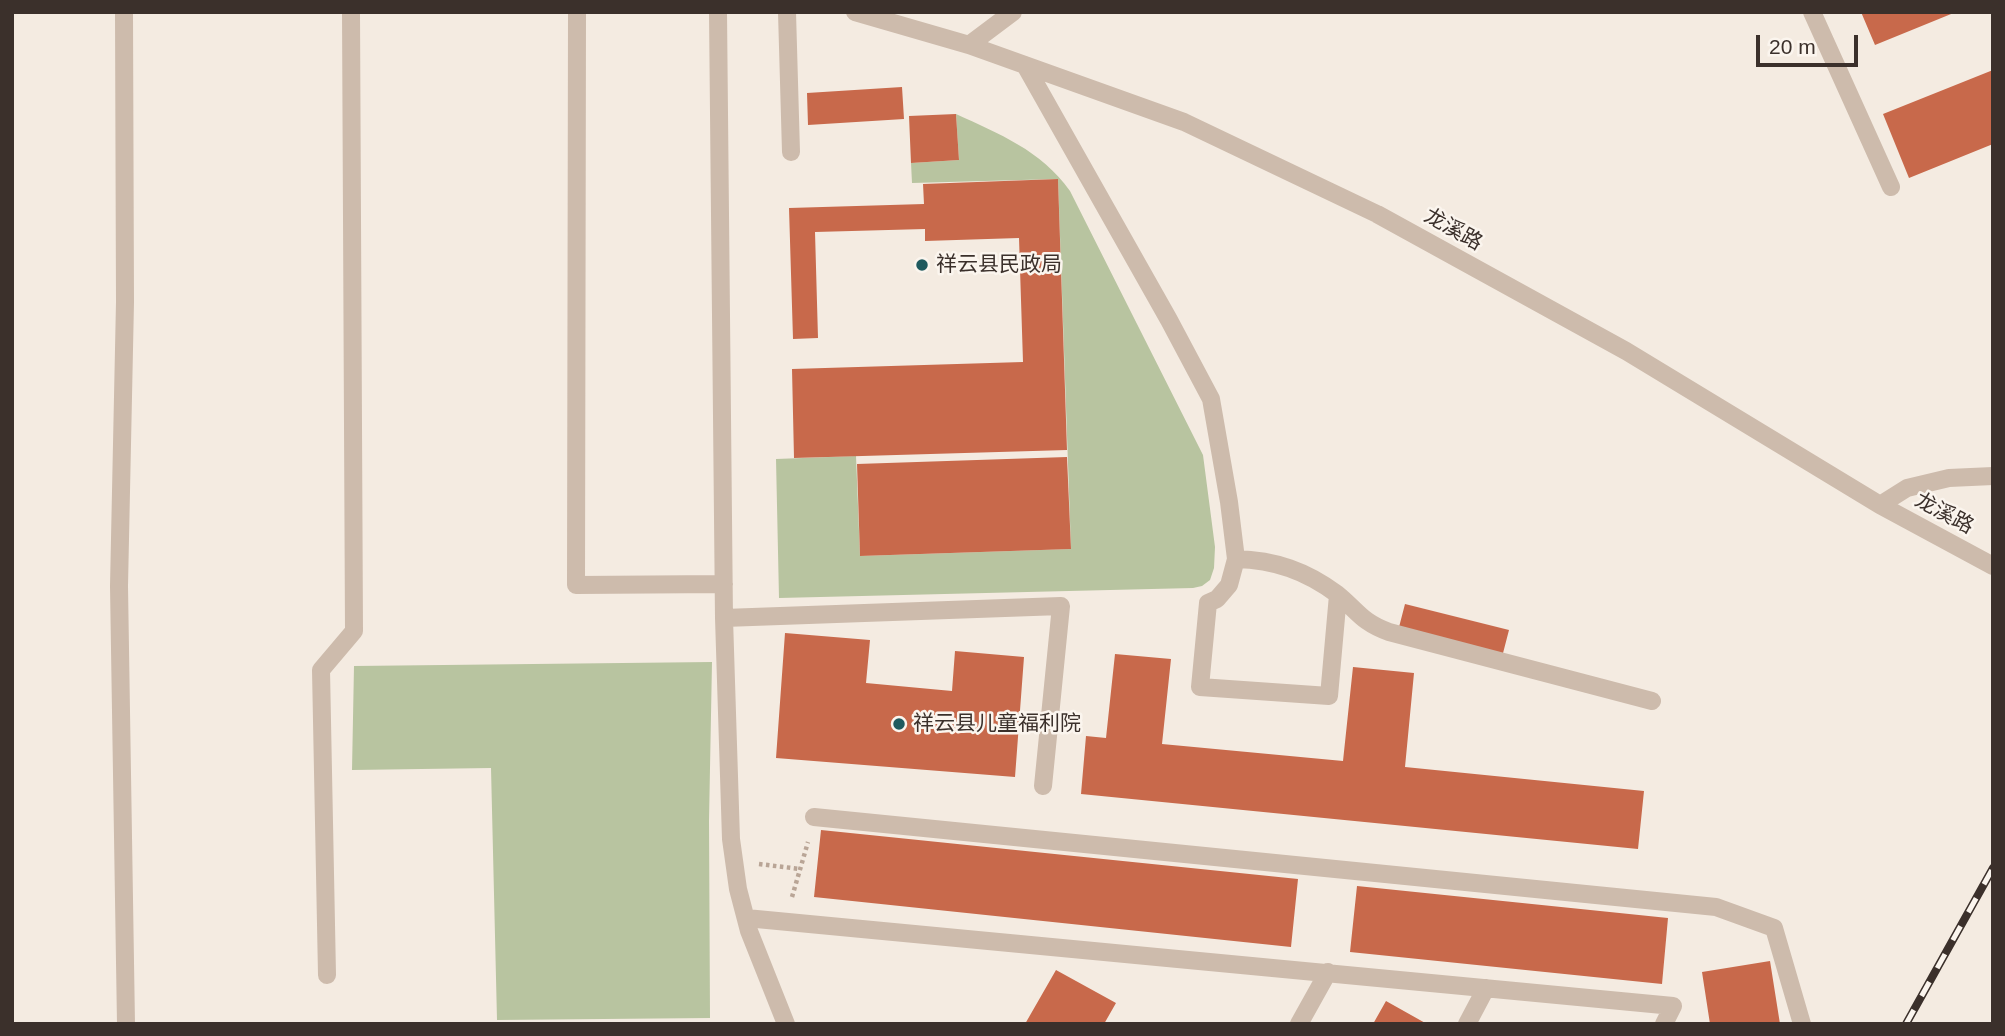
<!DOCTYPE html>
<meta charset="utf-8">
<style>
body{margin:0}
#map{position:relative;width:2005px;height:1036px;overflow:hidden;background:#f4ebe1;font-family:Helvetica,sans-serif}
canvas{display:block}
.frame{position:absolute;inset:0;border:14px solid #3b302b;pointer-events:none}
.scale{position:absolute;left:1756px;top:35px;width:102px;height:32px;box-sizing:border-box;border:4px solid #3b302b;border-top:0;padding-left:9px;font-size:21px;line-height:24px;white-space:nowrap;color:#3b302b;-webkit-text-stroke:5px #fbf5ee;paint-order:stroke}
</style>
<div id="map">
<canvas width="2005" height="1036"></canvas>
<div class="frame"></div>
<div class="scale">20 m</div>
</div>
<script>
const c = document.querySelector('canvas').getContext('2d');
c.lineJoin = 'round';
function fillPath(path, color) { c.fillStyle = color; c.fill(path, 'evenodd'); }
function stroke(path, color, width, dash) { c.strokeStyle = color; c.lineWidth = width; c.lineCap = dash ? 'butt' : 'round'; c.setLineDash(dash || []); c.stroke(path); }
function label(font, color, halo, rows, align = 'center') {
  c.font = font + ' Helvetica,"Noto Sans SC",sans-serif'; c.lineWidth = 5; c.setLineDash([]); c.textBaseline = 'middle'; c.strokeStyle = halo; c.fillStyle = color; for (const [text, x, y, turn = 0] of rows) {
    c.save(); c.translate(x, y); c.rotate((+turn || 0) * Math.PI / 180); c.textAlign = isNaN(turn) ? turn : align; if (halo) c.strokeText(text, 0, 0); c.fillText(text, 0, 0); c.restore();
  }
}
fillPath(new Path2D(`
 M956,114c43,20 85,36 114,77l133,264 12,92 -1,21 -4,12 -8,6 -9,2 -414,10 -3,-139 80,-3 4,100 211,-7 -13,-370 -146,4 -1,-20 48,-3z
 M712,662l-3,159 1,197 -213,2 -6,-252 -139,2 2,-104z`), '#b8c4a0');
fillPath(new Path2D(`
 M1861,12h95l-81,33z
 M1993,70v74l-84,34 -26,-64z
 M902,87l2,32 -96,6 -1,-32z
 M956,114l3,46 -48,3 -2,-47z
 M1058,179l9,271 -273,8 -2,-89 231,-7 -4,-124 -94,3v-12l-110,3 3,106 -25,1 -4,-131 135,-4 -1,-20z
 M1067,457l4,92 -211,7 -3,-92z
 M1405,604l104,26 -7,27 -104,-26z
 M785,633l85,7 -4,43 86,8 3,-40 69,6 -9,120 -239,-19z
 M1115,654l56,5 -9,85 181,17 10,-94 61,6 -9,94 239,24 -6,58 -557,-55 5,-58 20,2z
 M821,830l477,49 -7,68 -477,-50z
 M1357,886l311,32 -6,66 -312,-32z
 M1770,961l10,63h-70l-8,-52z
 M1056,970l60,33 -12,21h-79z
 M1386,1001l41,23h-54z`), '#c8694b');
stroke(new Path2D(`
 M759,864l41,5
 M792,897l16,-55`), '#b9a596', 4.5, [3.5, 3.5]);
stroke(new Path2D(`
 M124,12l1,290 -6,284 7,438
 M577,12l-1,573 148,-1
 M718,12l6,606 7,221 7,50 11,42 37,93
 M787,12l4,140
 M855,12l114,33 215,77 193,92 249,137 254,154 113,61
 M1812,12l79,175
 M969,45l44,-33
 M1025,65l144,255 42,79 18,103 7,57 -7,26 -12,14 -9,4 -8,84 129,9 9,-101
 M1880,505l27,-17 42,-10 44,-2
 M1236,559c39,1 70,12 101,35 20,16 24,28 52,38l263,69
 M724,618l337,-12 -18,180
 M814,817l902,90 58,21 28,96
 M746,918l927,88 -9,18
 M327,975l-6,-305 33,-39 -3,-619
 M1299,1024l29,-52
 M1467,1024l19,-36`), '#cdbbac', 18);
const rail = new Path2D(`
 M1906,1024l87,-156`);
stroke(rail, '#3b302b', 8);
stroke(rail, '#fbf5ee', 5, [16]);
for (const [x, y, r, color] of [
 [922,265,7,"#1f5a5e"],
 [899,724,7,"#1f5a5e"]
]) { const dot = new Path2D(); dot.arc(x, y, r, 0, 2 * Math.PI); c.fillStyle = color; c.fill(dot); stroke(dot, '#fbf5ee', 2.5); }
label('21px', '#3b302b', '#fbf5ee', [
 ["龙溪路",1453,230,29],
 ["龙溪路",1944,514,28]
]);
label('21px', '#3b302b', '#fbf5ee', [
 ["祥云县民政局",936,265],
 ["祥云县儿童福利院",913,724]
], 'left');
</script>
